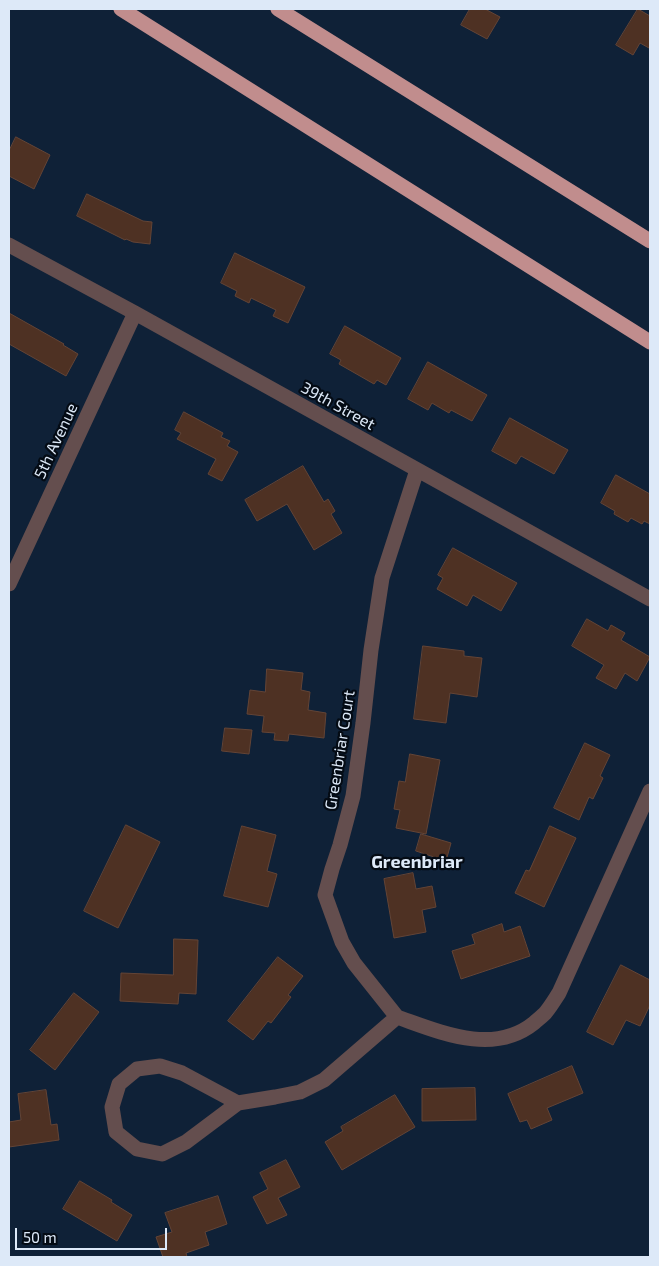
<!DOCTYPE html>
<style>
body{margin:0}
#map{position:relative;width:659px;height:1266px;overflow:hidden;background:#0f2137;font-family:"Exo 2",sans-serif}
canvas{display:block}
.frame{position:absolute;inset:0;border:10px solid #dde9f8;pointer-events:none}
.scale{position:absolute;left:15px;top:1228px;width:152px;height:22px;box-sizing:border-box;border:2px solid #dde9f8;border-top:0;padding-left:6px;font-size:15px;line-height:18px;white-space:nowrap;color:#dde9f8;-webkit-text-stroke:4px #040b14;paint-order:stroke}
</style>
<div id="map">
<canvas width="659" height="1266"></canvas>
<div class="frame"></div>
<div class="scale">50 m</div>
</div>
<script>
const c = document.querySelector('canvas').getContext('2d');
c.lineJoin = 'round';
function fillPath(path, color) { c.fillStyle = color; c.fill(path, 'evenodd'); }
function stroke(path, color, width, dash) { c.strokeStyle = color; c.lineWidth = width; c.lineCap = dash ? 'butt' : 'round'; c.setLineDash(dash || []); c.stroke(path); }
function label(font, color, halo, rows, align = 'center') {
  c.font = font + ' "Exo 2",sans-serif'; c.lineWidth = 4.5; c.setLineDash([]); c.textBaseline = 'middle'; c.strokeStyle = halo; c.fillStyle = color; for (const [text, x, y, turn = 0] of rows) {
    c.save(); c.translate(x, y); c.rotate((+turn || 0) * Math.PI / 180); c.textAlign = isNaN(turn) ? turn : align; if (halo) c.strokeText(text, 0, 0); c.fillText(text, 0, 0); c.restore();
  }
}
const building = new Path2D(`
 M470,9h15l15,8 -13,22 -26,-14z
 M638,9l12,7v30l-1,2 -9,-5 -7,12 -17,-10z
 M16,137l34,18 -16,34 -25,-13v-25z
 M87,194l56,27 9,1 -2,22 -17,-2 -7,-3 -1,1 -48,-24z
 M235,253l70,34 -17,36 -15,-7 3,-6 -25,-12 -2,5 -14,-7 2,-5 -16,-8z
 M9,313l55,31 -1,1 15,9 -12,22 -57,-32z
 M345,326l56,32 -15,27 -9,-5 -3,4 -35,-20 2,-4 -11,-6z
 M428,362l59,33 -15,26 -21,-11 -2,3 -17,-10 -4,7 -20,-11z
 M184,412l39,21 -2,4 9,4 -3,5 11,6 -16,29 -14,-7 8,-15 -39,-20 4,-6 -6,-3z
 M510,418l58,32 -14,24 -33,-18 -5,8 -24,-13z
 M303,466l21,36 4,-3 7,12 -4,3 11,19 -28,17 -27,-46 -30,17 -12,-21z
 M616,475l34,19v30l-6,-3 -2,3 -11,-6 -3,4 -14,-8 1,-3 -14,-8z
 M453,548l64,35 -16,28 -28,-16 -6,11 -30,-17 6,-11 -5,-3z
 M587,619l21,12 3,-6 14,8 -4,7 29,17 -13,24 -12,-8 -9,16 -20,-11 8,-13 -32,-19z
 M423,646l41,5v5l18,2 -5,39 -27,-4 -4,30 -32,-4z
 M267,669l36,4 -2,17 9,2 -2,18 18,3 -2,25 -35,-4 -1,7 -14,-1 1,-7 -13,-1 2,-16 -17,-2 3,-24 15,2z
 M225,728l27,2 -3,24 -27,-3z
 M585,743l25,12 -10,21 3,2 -10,21 -4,-2 -10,23 -25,-12z
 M410,754l30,6 -14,74 -30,-6 4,-18 -6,-1 5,-28 6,1z
 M126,825l34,17 -42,86 -34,-17z
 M242,826l34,9 -9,36 10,3 -9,33 -44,-11z
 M550,826l26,12 -32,69 -29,-14 11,-23 3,1z
 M421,834l30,9 -5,18 -30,-10z
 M413,873l3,16 16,-3 4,21 -14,3 4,22 -32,6 -10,-59z
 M502,924l2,8 16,-6 10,30 -69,23 -9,-28 23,-7 -3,-9z
 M174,939l24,1 -2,54 -17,-1 -1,11 -58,-3 1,-28 52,2z
 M278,957l25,19 -15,19 3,2 -20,26 -3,-2 -15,19 -25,-19z
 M621,965l29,15v25l-10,21 -14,-6 -13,25 -26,-13z
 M74,993l25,19 -44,58 -25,-20z
 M572,1066l11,27 -36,15 5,12 -21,9 -4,-9 -7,2 -12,-28z
 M475,1088l1,32 -54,1v-32z
 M46,1090l5,35 6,-1 2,16 -50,7v-25l12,-2 -3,-26z
 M395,1095l20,32 -73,43 -17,-28 18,-11 -2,-4z
 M286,1160l14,27 -22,11 9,17 -20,9 -14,-27 15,-8 -8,-16z
 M80,1181l32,19 -1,2 21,13 -15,26 -54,-32z
 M218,1196l9,28 -22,8 4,13 -23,8 1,4h-24l-7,-20 16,-5 -7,-19z`);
fillPath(building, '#4e3123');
stroke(building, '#634436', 1);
stroke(new Path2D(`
 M9,245l126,68 515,286
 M9,584l126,-271
 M397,1017l-43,-54 -12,-21 -17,-47 7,-26 8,-24 13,-49 10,-73 8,-73 11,-72 35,-108
 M160,1066l22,7 56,30 -52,39 -24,12 -25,-5 -21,-17 -4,-25 7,-23 18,-15z
 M238,1103l37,-6 25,-5 24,-12 73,-63c43,15 96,39 137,6 4,-4 9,-7 12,-11 5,-6 9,-13 13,-19l91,-202`), '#644e4e', 15);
stroke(new Path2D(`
 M121,9l529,333
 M278,9l372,232`), '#c18d8d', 15);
label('16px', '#dde9f8', '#040b14', [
 ["39th Street",338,406,29],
 ["5th Avenue",56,441,-65],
 ["Greenbriar Court",340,750,-81]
]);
label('bold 18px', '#dde9f8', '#040b14', [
 ["Greenbriar",417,862]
]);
</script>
